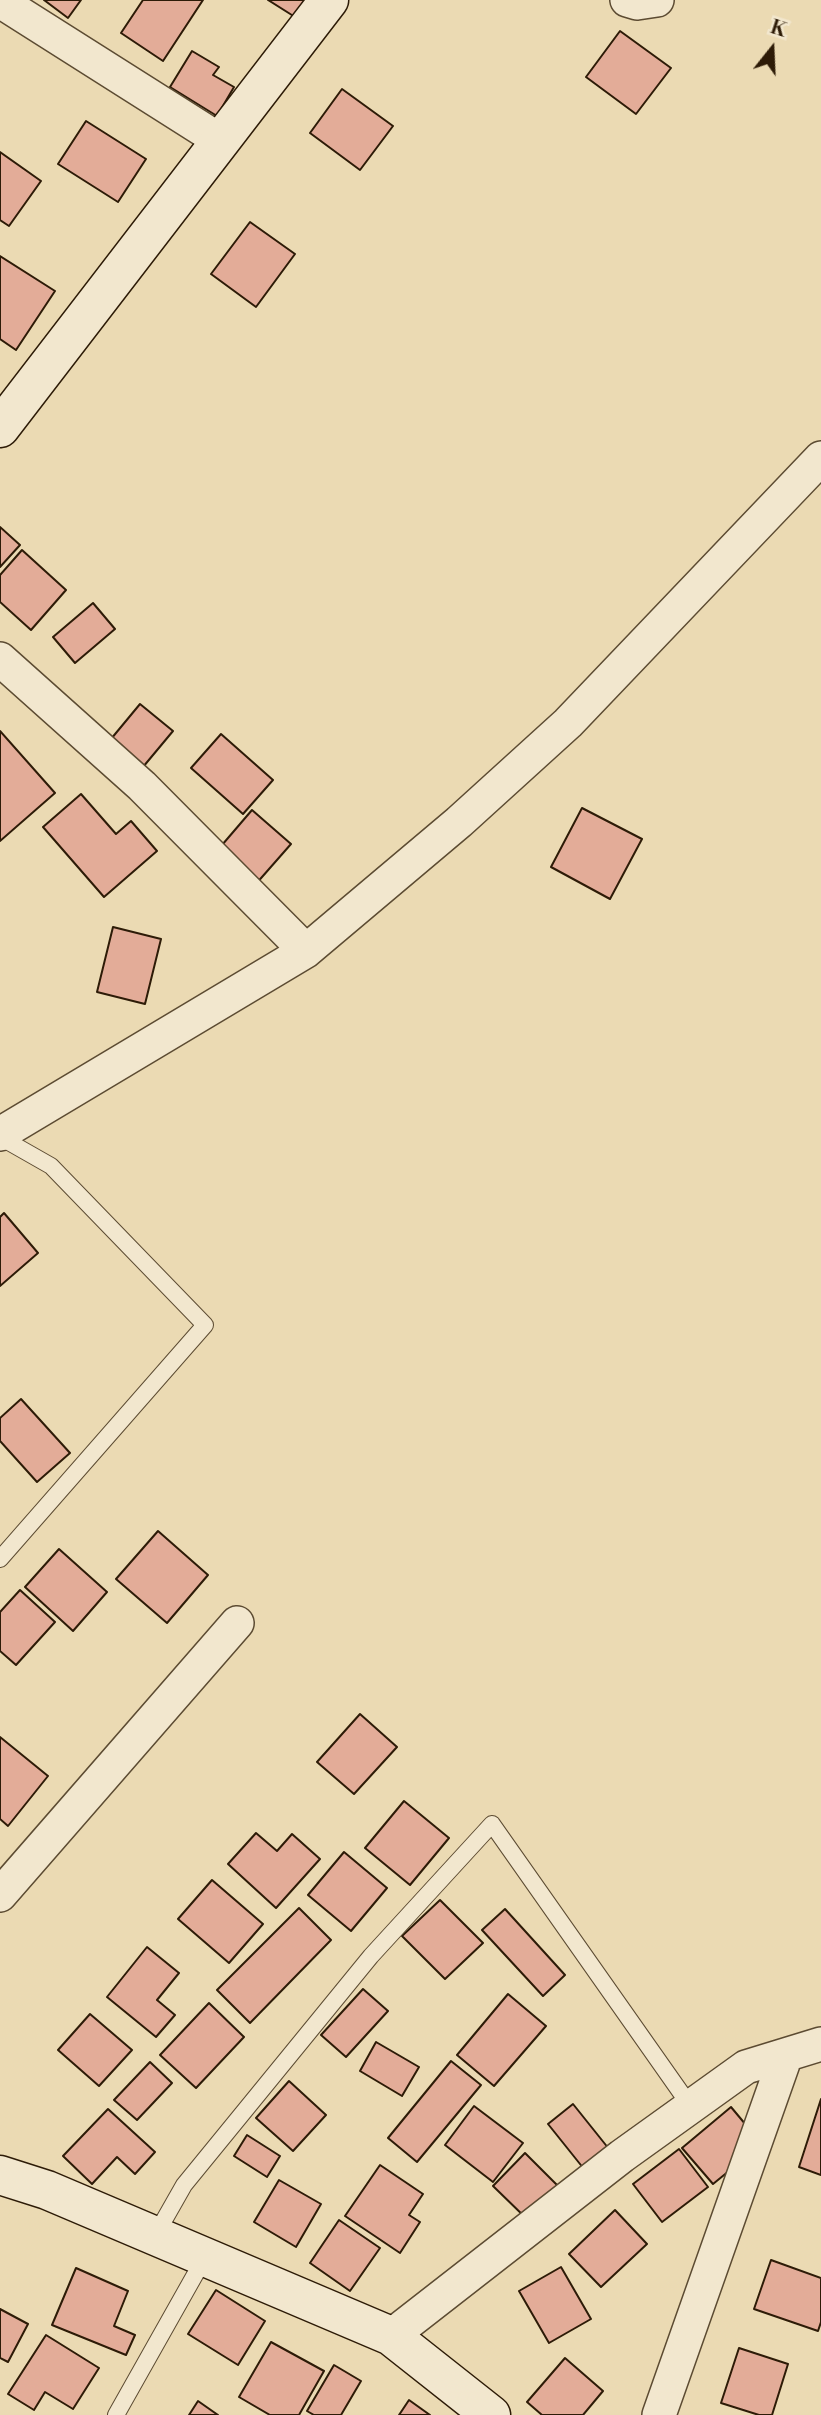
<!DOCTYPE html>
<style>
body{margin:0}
#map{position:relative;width:821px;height:2415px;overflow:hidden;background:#ebdab3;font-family:"Libre Bodoni",serif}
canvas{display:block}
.north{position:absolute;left:737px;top:14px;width:70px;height:70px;-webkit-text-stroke:5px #f2e7ce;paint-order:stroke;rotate:18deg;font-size:19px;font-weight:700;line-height:28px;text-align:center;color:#2d1b07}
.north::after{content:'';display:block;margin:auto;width:24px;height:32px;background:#2d1b07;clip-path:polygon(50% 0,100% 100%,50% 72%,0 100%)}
</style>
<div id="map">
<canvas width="821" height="2415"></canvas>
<div class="north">K</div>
</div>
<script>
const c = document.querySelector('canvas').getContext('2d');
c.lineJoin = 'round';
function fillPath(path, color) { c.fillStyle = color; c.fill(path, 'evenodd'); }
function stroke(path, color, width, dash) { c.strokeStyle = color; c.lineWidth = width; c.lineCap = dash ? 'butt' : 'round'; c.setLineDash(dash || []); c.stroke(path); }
const building = new Path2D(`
 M44,0h37l-13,18z
 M143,0h60l-40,61 -42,-28z
 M268,0h38l-11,17z
 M620,31l51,37 -35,46 -50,-37z
 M192,51l27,16 -6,8 21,12 -17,29 -47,-29z
 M342,89l51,37 -33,44 -50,-37z
 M86,121l60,38 -28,43 -60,-38z
 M0,152l41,29 -32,45 -9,-6z
 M250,222l45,32 -39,53 -45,-33z
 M0,256l55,35 -39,59 -16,-11z
 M0,527l20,18 -20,22z
 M22,550l44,40 -35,40 -31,-28v-27z
 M93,603l22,26 -40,34 -22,-26z
 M140,704l33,27 -30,36 -32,-28z
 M0,731l55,62 -55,48z
 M221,734l52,46 -30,34 -52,-46z
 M81,794l35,40 15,-13 26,30 -53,46 -61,-70z
 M582,808l60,31 -32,60 -59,-32z
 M252,810l39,34 -36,41 -39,-33z
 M113,927l48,12 -16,65 -48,-12z
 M4,1213l34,40 -38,33v-69z
 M21,1399l49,54 -33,29 -37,-41v-23z
 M158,1531l50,44 -41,48 -51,-44z
 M59,1549l48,43 -34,39 -48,-44z
 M20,1590l35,32 -39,43 -16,-14v-39z
 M360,1714l37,33 -43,47 -37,-32z
 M0,1737l48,39 -40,50 -8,-7z
 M404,1801l45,37 -39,47 -45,-37z
 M256,1833l21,18 15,-17 28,25 -44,49 -48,-44z
 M344,1852l43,36 -36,43 -43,-36z
 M212,1880l51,44 -34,39 -51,-44z
 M440,1900l43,43 -38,36 -43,-43z
 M299,1908l32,32 -81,83 -33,-33z
 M505,1909l60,66 -22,21 -61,-66z
 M147,1947l32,26 -22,27 18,15 -19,22 -49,-40z
 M363,1989l25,22 -42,46 -25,-22z
 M508,1994l38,32 -52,60 -37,-31z
 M209,2003l35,34 -48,51 -36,-33z
 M90,2014l42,36 -33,36 -41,-36z
 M376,2042l43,25 -17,29 -42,-25z
 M451,2061l30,24 -64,77 -29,-24z
 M150,2062l22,21 -35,37 -23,-20z
 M289,2081l37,34 -33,36 -37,-33z
 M821,2099v76l-22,-8z
 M573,2104l40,50 -25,20 -40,-50z
 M474,2106l49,37 -30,39 -48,-37z
 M731,2107l20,24 -11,31 -27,22 -31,-36z
 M108,2109l47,43 -20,22 -18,-17 -25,27 -29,-28z
 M247,2135l33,21 -13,21 -33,-21z
 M679,2149l29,38 -46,35 -29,-38z
 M525,2153l37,37 -32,32 -37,-36z
 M380,2165l43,29 -14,21 11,7 -20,31 -55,-37z
 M279,2180l42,24 -25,43 -42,-25z
 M615,2210l32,34 -46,43 -32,-33z
 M339,2220l41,28 -30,43 -40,-28z
 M771,2260l50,18v44l-3,9 -64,-22z
 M561,2267l30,52 -42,24 -30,-52z
 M76,2268l52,23 -14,35 21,9 -9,20 -74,-30z
 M216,2290l49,31 -27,44 -50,-31z
 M0,2309l28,15 -20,38 -8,-4z
 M46,2335l53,33 -26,41 -28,-17 -11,18 -26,-16z
 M271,2342l53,29 -25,44h-29l-31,-18z
 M739,2348l49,16 -16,51h-13l-38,-12z
 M565,2358l38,33 -20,24h-41l-15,-13z
 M334,2365l27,16 -20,34h-27l-7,-4z
 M409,2400l21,15h-31z
 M198,2401l20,14h-29z`);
fillPath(building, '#e3ac98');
stroke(building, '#2d1b07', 2);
const lane = new Path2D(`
 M0,1137l51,29 154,159 -205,234
 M155,2236l29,-51 187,-229 121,-132 199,283
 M116,2415l89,-158`);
const street = new Path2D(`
 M627,0l10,3 20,-3
 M0,1l221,140
 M0,659l142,127 164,165
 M0,1134l306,-183 153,-129 109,-99 253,-265
 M0,1895l237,-272
 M391,2336l231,-180 124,-89 75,-23
 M659,2415l127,-360`);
const secondary = new Path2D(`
 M0,428l329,-428
 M0,2175l47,15 344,146 100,79`);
stroke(lane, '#5c4b32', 18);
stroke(street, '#5c4b32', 36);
stroke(secondary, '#2d1b07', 41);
stroke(lane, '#f2e7ce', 16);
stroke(street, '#f2e7ce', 33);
stroke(secondary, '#f2e7ce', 38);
</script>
